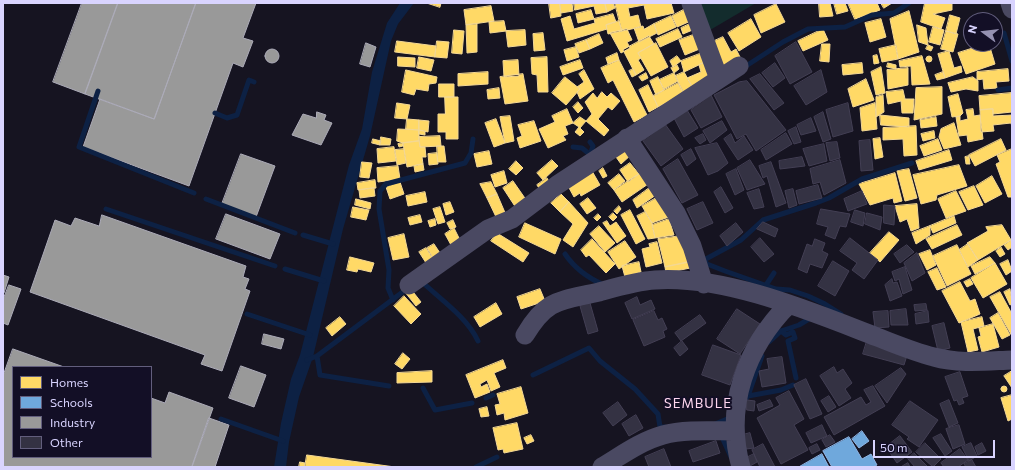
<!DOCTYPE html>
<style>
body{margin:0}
#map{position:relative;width:1015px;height:470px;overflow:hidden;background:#161421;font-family:Commissioner,sans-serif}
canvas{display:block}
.frame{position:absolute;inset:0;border:4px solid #d9d4ff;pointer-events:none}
.legend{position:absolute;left:12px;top:366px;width:140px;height:92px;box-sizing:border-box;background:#130f26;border:1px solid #625e7d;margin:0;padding:5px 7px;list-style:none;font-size:12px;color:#d9d4ff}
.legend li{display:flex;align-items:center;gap:8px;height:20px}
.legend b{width:20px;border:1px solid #625e7d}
.north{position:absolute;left:963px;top:12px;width:40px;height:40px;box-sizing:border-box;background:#130f26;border:1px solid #625e7d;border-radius:50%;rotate:285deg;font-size:11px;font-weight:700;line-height:16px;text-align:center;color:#d9d4ff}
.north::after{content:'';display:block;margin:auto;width:14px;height:18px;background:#9591b1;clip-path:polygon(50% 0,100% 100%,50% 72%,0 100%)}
.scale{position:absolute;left:873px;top:440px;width:122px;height:18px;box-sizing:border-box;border:2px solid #d9d4ff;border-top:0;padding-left:5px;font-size:12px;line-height:14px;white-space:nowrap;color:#d9d4ff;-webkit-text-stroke:3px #130f26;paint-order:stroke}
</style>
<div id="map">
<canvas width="1015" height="470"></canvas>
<div class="frame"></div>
<ul class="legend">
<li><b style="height:11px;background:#ffd966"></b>Homes</li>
<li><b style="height:11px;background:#6fa8dc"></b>Schools</li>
<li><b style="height:11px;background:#999"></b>Industry</li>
<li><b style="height:11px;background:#343243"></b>Other</li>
</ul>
<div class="north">N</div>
<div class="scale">50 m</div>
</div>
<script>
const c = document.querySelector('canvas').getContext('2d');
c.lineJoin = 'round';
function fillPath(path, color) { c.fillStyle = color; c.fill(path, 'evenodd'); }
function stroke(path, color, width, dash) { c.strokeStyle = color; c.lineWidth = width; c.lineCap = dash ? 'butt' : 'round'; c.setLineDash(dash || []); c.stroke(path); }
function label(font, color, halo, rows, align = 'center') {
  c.font = font + ' Commissioner,sans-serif'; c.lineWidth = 4; c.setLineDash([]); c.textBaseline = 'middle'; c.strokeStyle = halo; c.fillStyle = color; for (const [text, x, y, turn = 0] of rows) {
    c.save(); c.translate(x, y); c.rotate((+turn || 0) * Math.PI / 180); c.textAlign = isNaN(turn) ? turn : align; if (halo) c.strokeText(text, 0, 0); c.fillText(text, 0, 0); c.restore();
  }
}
fillPath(new Path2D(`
 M696,3h60l-51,30z`), '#132c2d');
fillPath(new Path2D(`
 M400,3h14l-16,21 -7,17 -21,95 -27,93 -30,128 -14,40 -10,45 -3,25h-12l7,-44 10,-44 9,-24 49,-190 13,-36 10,-57 15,-49z`), '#0d2144');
const homes = new Path2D(`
 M427,3h14l-1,4z
 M549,3h11l1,13 -10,2z
 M560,3h12l1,8 -12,2z
 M574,3h31l2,9 -11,2 -2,-8 -19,4z
 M605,3h8l2,5 -8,4z
 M615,3h56l3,10 -27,6 -3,-14 -16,3 2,9 8,-2 3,12 -19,4z
 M819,3h11l3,13 -13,1z
 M834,3h11l3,8 -11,3z
 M848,3h29l3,7 -25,9z
 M881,3h11l-8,5z
 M925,3h27v7l-19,4 12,4 -4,11 -20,-7z
 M776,4l9,18 -24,11 -7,-18z
 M491,6l3,15 -28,4 -2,-15z
 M687,8l6,12 -16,7 -5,-11z
 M591,10l3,9 -16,4 -2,-9z
 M909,11l10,41 -21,7 -8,-40z
 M613,14l3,8 -10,3 1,4 -40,12 -6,-22 9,-3 4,13 21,-6 -1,-4z
 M950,15l10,3 -4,16 -10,-3z
 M671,16l5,11 -18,8 -4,-11z
 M751,19l10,18 -22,14 -11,-18z
 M881,19l5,18 -16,5 -5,-19z
 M504,21l2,10 -16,2 -1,-11z
 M619,21l3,10 -14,3 -2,-9z
 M692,23l3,6 -12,5 -2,-6z
 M477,24v28l-10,1 -1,-28z
 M654,24l3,9 -18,9 -5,-14 9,-2 1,3z
 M917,25l9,3 2,17 -9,-3z
 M933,27l11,3 -4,15 -11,-3z
 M627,29l5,11 -5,2 3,6 -9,5 -11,-20z
 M678,29l4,8 -22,10 -4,-8z
 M823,29l5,11 -25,11 -5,-10z
 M454,30l10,1 -2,23 -10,-1z
 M525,30l1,15 -18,2 -2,-16z
 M946,31l12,3 -5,18 -12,-3z
 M543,33l2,17 -11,1 -1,-17z
 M599,34l4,9 -13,6 -4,-9z
 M696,34l6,14 -17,7 -6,-15z
 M649,36l5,8 -16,9 3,5 -3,2 6,10 -8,5 -13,-25z
 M723,37l8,15 5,-3 5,10 -18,9 -13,-25z
 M586,40l4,9 -11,4 -4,-9z
 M397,41l39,5 -1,11 -40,-5z
 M437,41l12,1 -2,16 -12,-1z
 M656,43l12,24 -17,9 -13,-23z
 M822,44h8l-1,18 -9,-1z
 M986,44h3l6,20 -29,10 -8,-21z
 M896,45l2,14 -16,3 -3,-13z
 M928,45l5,2 -2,4 -5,-2z
 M576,47l3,10 -12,4 -3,-11z
 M949,51l5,17 7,-2 1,6 -17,6 -7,-24z
 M617,53l2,7 -11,4 -2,-6z
 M702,53l3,9 -21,10 -3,-11z
 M877,55l2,8 -5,1 -1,-8z
 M677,56l4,5 -8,6 -3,-6z
 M922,56l8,28 -18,1 -1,-19 -11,1 -1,-6z
 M926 59a3 3 0 1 1 6 0a3 3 0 1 1-6 0Z
 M398,57l17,1v9l-17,-1z
 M419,57l15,3 -3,11 -14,-3z
 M547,57l1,35h-10l-1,-17 -5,-1 -1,-16z
 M518,60l1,16 -15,1 -1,-16z
 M580,60l3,8 -20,7 -3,-8z
 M619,60l28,55 -13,7 -21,-42 -5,3 -7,-15z
 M705,62l4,10 -3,8 -13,8 -6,-10 14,-6 -2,-7z
 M862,63l1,10 -20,2 -1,-10z
 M888,63l8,2v4l-9,-2z
 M677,65l2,4 -5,4 -3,-5z
 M881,67l4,26 -9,2 -5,-23z
 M908,68v17l-20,4 -1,-19z
 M633,69l3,6 -4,2 -3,-6z
 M1008,69l1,12 -13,1 1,6 -13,1 -1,-10 -6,1v-8z
 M406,70l31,7 -1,6 -7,1 -1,7 -12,-2 -2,6 -12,-3z
 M584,70l10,19 -14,10 -3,-7 3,-3 -3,-2 7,-5 -5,-8z
 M488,72v12l-30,2v-12z
 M684,72l9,16 -9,5 -9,-17z
 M943,72l2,6 -8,2 -2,-5z
 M646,73l2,5 -6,3 -3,-4z
 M674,73l4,8 -14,8 -5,-9z
 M523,74l5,27 -23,3 -5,-27z
 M565,77l15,12 -14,16 -14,-12z
 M658,77l6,13 -8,5 -6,-14z
 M973,77l5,4v10l-12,-2 -15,3 -3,-9z
 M866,79l8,21 -21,7 -5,-18z
 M678,83l6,11 -26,13 -5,-11z
 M439,84h15v13h-15z
 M648,85l10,22 -9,5 -10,-22z
 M942,87v27l-28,6 2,-32z
 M499,88l1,10 -12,1 -1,-9z
 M903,90l2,9h9l-1,14h-11l-1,-12 -13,3 -2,-12z
 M602,92l5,5 4,-4 9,8 -8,9 -4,-3 -10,12 11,11 -5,6 -18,-15 6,-7 -7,-12 8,-9 4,5z
 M1011,93l1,19 -19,2v-5l-13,1 -1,-14z
 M958,94l5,19 -3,3 -8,1 -4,-20z
 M883,95l1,17 -8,5v-20z
 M445,97h13v42h-12v-7h-8v-18h7z
 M578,102l5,6 -5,5 -5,-6z
 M397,103l13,2 -3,14 -12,-1z
 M875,103l2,26 -15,2 -2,-23z
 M567,109l6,14 -8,3 3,8 -5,2 3,4 -18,8 -9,-19 16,-7 -3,-6z
 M973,109l1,7 6,-1 3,24 -15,3 -1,-7 -8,1 -3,-19 4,-1v5l8,-2 -2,-9z
 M993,109v7l19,-1v12l-1,-4 -18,2 1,6 -13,1 -1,-22z
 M880,115l29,3v9l-28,-2z
 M510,116l4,25 -9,2 -5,-26z
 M580,117l6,4 -6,7 4,4 -4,4 -5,-4 4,-5 -6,-4z
 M936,117l1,9 -16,2 -1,-8z
 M407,119l12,1v10l-13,-1z
 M496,119l9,24 -11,4 -9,-24z
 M419,120l10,1 -1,11 -9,-2z
 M534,121l7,20 -21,7 -3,-10 5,-2 -4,-11z
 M954,123l7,22 -17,4 -5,-12 2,-8z
 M916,126l1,29 -13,1 -1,-17 -20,1v-12z
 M398,129l21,1v11l-16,2 -6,-2z
 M419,130l6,1v4l-6,-1z
 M934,131l1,7 -12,3 -2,-7z
 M440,136l1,10 -21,1 -1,-10z
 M381,137l10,2 -1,6h-10z
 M880,138l3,19 -8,2 -2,-20z
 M373,139l8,2 -1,4 -8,-2z
 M938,139l4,11 -18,6 -4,-10z
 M1001,139l5,11 -31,16 -6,-11z
 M419,141l1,6h5l1,10h-4l1,7 -16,3 -4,-24z
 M403,143v3l-4,1 -1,-3z
 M437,146h7l2,16h-8z
 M394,147l2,14 -18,2 -1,-14z
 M627,148l5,6 -11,10 -5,-7z
 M404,149l2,14 -9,2 -2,-15z
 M1012,149v48h-4l-12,-33 4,-2 -3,-7z
 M949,150l3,10 -33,10 -3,-9z
 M489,151l3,13 -15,3 -3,-13z
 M437,153l1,11 -9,1 -1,-11z
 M969,156l1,8h-4l-1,-7z
 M552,160l6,6 -15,14 -6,-7z
 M516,161l7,7 -7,7 -7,-6z
 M362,162l10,1 -3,15 -9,-1z
 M630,163l9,11 -11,8 -8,-12z
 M423,164l1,6 -9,2 -1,-6z
 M959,165l8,21 -30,9 -1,5 -15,4 -8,-29z
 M398,166l2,13 -22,3 -1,-14z
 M603,168l4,8 -4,2 -4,-7z
 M909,169l8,29 -12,3 -8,-30z
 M504,171l3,12 -12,4 -4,-12z
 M592,171l8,14 -19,11 -1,-3 -6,4 -6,-11z
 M644,171l7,11 -29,20 -8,-12z
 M895,173l7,28 -8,2 -1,-5 -23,7 -11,-21z
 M619,174l6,7 -11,9 -6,-7z
 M992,176l10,18 -17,9 -9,-17z
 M547,178l3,5 -10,7 -3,-5z
 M375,180l1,8 -18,2 -1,-7z
 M513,181l16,23 -11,7 -15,-23z
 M400,182l4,12 -14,5 -4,-12z
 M491,182l6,12 -10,4 -7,-14z
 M652,186l4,9 -19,13 -4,-8z
 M974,186l9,19 -15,5 -9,-18z
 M374,188l1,8 -15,2 -1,-8z
 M956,191l10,20 -20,7 -8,-19z
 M425,192l2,10 -19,4 -2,-10z
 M497,194l9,21 -9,4 -10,-21z
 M561,194l8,8 -9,10 -9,-9z
 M660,196l9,21 -17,6 -10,-17z
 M588,198l8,10 -9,6 -7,-10z
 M356,199l15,4 -1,6 -15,-4z
 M450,202l4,10 -8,3 -3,-11z
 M569,202l19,21 -15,24 -10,-7 10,-16 -13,-12z
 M917,204l2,24 -8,3 -4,-12 -7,3 -5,-16z
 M619,206l2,3 -4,5 -3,-3z
 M353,207l16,3 -3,10 -15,-3z
 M440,207l5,15 -7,2 -5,-15z
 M630,210l15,29 -9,5 -15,-29z
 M645,212l7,11 3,15 -7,1 -11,-23z
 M613,213l4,4 -4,4 -4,-4z
 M598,214l3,3 -4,4 -3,-3z
 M420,215l2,7 -12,3 -2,-7z
 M954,216l2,7 -23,10 -3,-7z
 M435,219l1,6 -6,2 -2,-6z
 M669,219l5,16 -19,3 -3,-13z
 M453,220l3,7 -6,2 -3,-6z
 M607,221l3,5 6,-4 10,14 -9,7 -14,-20z
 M525,223l36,16 -6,15 -36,-17z
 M957,225l5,10 -30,14 -6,-10z
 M1002,225l9,15 -33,20 -11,-17 21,-12 -2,-4z
 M599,226l16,17 -10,9 -15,-18z
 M930,226v9l-14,9 -4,-11z
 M454,228l6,12 -9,5 -6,-11z
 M889,232l10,8 -19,22 -10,-9z
 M497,233l32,20 -6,9 -32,-21z
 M404,234l5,23 -16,3 -5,-22z
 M681,236l13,25 -29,6 -7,-28z
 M592,239l23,25 -9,9 -17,-18 -3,2 -5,-7z
 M1011,240l1,7 -4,3 -4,-5z
 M625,241l11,16 -17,12 -11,-17z
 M657,242l5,21 -16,4 -4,-18 8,-2 -1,-3z
 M434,244l8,12 -7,5 -8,-13z
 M968,244l10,16 -10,7 -9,-17z
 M957,245l14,29 -24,12 -14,-30z
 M1001,247l4,7 -5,3 -4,-6z
 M426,248l9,14 -7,4 -9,-14z
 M930,250l6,15 -9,5 -8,-16z
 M350,257l24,6 -3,9 -13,-3 -1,3 -10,-2z
 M990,257l5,6 -20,11 -4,-8z
 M1008,260l4,11 -6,4 -6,-11z
 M694,261l1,6 -29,6 -1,-6z
 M639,262l2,10 -16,5 -3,-11z
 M995,263l12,21 -24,14 -12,-20z
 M937,268l9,19 -9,3 -9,-18z
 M970,279l3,5 -6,3 -3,-5z
 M960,282l10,19 5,-2 5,15 -21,9 -17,-32z
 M410,288l11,14 -5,4 -11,-14z
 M540,289l5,12 -24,8 -4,-12z
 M1010,289l2,15 -2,1 -6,-13z
 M1000,292l12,22v22l-22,-39z
 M404,296l17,18 -10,10 -17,-18z
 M496,303l6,11 -22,13 -6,-10z
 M998,313l12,22 -8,4 -12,-21z
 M340,317l6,7 -14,12 -6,-8z
 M982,317l2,9 -11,3 5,21 -10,2 -7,-30z
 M993,324l6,23 -17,5 -4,-15 3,-1 -2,-8z
 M403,353l7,6 -8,10 -7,-5z
 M503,360l3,8 -12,5 6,14 -9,4 -4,-11 -7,4 1,3 6,-3 3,8 -15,6 -9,-23z
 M432,371v11l-35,1v-10z
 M1012,371v17l-8,-12z
 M1001 389a3 3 0 1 1 6 0a3 3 0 1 1-6 0Z
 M521,387l7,26 -23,7 -1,-7 -7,2 -2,-10 5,-1 -3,-10z
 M1012,395v24l-4,2 -7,-23z
 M487,407l2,9 -8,1 -2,-8z
 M517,423l6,26 -19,4 -1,-4 -5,1 -5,-22z
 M531,435l3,6 -7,3 -3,-6z
 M307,455l88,12h-90z
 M300,462l5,1 -1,4h-5z`);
fillPath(homes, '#ffd966');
stroke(homes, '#f4d894', 1);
const schools = new Path2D(`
 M862,431l7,10 -10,7 -7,-9z
 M849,437l13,22 9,-5 6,11 -4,2h-41l-9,-16z
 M822,454l7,13h-30z`);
fillPath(schools, '#6fa8dc');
stroke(schools, '#8fb5e6', 1);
const industry = new Path2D(`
 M82,3h36l-33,91 -32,-12z
 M118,3h78l-42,116 -69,-25z
 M196,3h60l-13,35 10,3 -10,26 -10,-4 -44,123 -106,-39 17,-48 54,20z
 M366,43l10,4 -6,20 -10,-3z
 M265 56a7 7 0 1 1 14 0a7 7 0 1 1-14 0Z
 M317,112l9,3 -2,5 8,3 -11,22 -29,-10 11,-21 13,4z
 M241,154l34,12 -19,51 -34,-13z
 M226,214l54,20 -10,25 -54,-20z
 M102,215l144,51 -3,11 6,2 -4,10 5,2 -28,80 -21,-7 4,-9 -175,-63 25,-72 16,6 4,-8 24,8z
 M3,275l6,2 -5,16h-1z
 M9,285l12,4 -13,36 -5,-2v-23z
 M264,334l20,5 -3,10 -19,-5z
 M13,349l51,18h-51v90h138v-59l14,5 4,-11 44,16 -21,59h-189v-91z
 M241,366l25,9 -12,32 -25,-9z
 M209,418l20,7 -14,42h-23z`);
fillPath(industry, '#999');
stroke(industry, '#acabb8', 1);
stroke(new Path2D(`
 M1004,33l8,28
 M743,68l40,-26 25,-13 37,-2 27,-12 22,-2 15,-10
 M998,90l14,-2
 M98,91l-19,56 115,46
 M215,113l12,5 10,-3 12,-35 5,2
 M590,142l3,4 -3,9
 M573,147l9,1 11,9
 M206,199l89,34
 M106,209l169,57
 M303,235l30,9
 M565,254c10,15 23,24 39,31
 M285,269l39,12
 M421,281c19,18 46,36 57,60
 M766,285l8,-12
 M393,300l-5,-12 1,-18 -10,-61 1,-18 6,-7 79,-21 6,-10 2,-14
 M247,314l63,21
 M841,314l-16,-10 -17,-8 -18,-6 -14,-1 -51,-18 -18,-7 -3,-4 37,-20 22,-20 53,-17 13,-5 33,-19 50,-16
 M781,331l5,4 7,-3 2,6 -7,3 8,37
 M769,342l12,-11 18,-6 10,-6
 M317,356l3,19 69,11
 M307,360l10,-4 91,-68
 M533,375l56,-27 11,13 35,28 23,25 2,13h5
 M423,388l12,22 37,-7
 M748,396l14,-40
 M486,398l7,-3
 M745,400l3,-4 33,-6 12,-5
 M221,419l62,22
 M715,424l17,-7
 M721,435l10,22
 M476,467l21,-10`), '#0d2144', 5);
const building = new Path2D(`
 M796,42l16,30 -22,12 -15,-28z
 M775,63l10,15 -12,9 -11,-14z
 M821,70l6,22 -21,13 -12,-19z
 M760,74l24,29 -10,7 -24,-31z
 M747,81l39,49 -30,21 -10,-17 -9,5 -23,-44 25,-13z
 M711,95l11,22 -21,11 -10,-18z
 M848,103l5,28 -20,6 -7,-27z
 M687,110l11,18 -14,9 -10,-19z
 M823,112l8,27 -8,3 -9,-25z
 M811,118l5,13 -15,4 -4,-10z
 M722,121l5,9 -17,13 -7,-12z
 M665,124l18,25 -22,17 -18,-25z
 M796,127l5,15 -7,2 -6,-13z
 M786,133l6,11 -26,16 -5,-10z
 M703,134l3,6 -6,4 -5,-6z
 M731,134l4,9 9,-7 9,14 -15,10 -14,-21z
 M870,140l3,30 -12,1 -2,-30z
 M837,142l3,16 -10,3 -4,-18z
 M717,143l11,20 -10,8 -10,4 -13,-27z
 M824,144l3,17 -18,5 -6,-17z
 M691,149l5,10 -9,7 -6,-11z
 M802,157l3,9 -25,3 -1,-8z
 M678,159l20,36 -16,8 -19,-34z
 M750,160l15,24 -18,6 -10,-22z
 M840,160l6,23 -22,12 -4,-13 -7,2 -3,-15z
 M771,162l15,41 -10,4 -9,-31 -4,2 -4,-12z
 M736,169l8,21 -9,5 -9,-21z
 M818,185l4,13 -23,6 -3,-13z
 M721,187l12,21 -8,5 -11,-21z
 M759,189l5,18 -10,2 -7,-16z
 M793,189l4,16 -8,3 -4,-17z
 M862,191l5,13 -19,7 -4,-12z
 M703,202l10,21 -16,7 -10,-21z
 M884,205l11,1 -1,19 -10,-2z
 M821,209l29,5 -4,13 -6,-1 -5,13 -10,-4 3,-8 -11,-3z
 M855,210l10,3 -2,13 -12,-4z
 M867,213l15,4 -2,13 -15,-6z
 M763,222l15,7 -3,8 -18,-8z
 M736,223l7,9 -16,14 -7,-10z
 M760,238l14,16 -10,8 -13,-15z
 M850,238l28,22 -14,19 -12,-9 5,-7 -17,-12z
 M815,239l10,4 -3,8 6,3 -6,14 -12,-4 -3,9 -9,-4 9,-25 5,2z
 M907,245l7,7 -14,11 -6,-9z
 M917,253l8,20 -13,8 -8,-18z
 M833,261l16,10 -14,25 -17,-10z
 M905,267l7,23 -9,4 -4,-15 -4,2 -3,-9z
 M892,279l1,4 4,-1 5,14 -12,5 -5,-16z
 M637,297l3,8 11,-5 4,9 -23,10 -7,-16z
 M590,303l8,28 -10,3 -8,-28z
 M926,304l1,6 -12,1 -1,-6z
 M737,309l23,15 -20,30 -23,-15z
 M906,309l2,16h-17l-1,-14z
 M654,311l4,9 4,-2 5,11 -4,2 2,6 -21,9 -11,-26z
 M888,311l1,16 -14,1 -2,-16z
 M928,311l1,11 -13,2 -1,-10z
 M700,315l6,8 -25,18 -6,-8z
 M944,323l6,25 -12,3 -6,-25z
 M682,341l6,8 -8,7 -6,-8z
 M867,341l41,11 -4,13 -41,-11z
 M713,345l28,10 -11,30 -28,-10z
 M782,357l4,26 -24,4 -3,-16 10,-2 -2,-10z
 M834,367l3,6 6,-4 9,14 -7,6 6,9 -12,8 -19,-30z
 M901,368l5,6 -19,29 -12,-17z
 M960,372l8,24 -6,2 2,5 -5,2 -2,-5 -3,1 -9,-24z
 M806,379l16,35 -12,5 -16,-34z
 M873,386l12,20 -51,29 -10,-18 37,-20 5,8 5,-3 -7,-12z
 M789,391l15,28 -10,6 14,25 -27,14 -24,-46 23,-13 -4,-7z
 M829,396l7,11 -8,5 -7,-11z
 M747,400l8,1 -1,10 -7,-1z
 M770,400l3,6 -14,5 -2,-6z
 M949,400l9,23 -9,4 -9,-23z
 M910,401l28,19 -19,27 -12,-8 2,-2 -17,-12z
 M618,402l9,13 -14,11 -10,-13z
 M636,415l7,13 -14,8 -7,-12z
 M822,425l5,11 -16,7 -5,-10z
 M959,425l6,19 -12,5 -7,-20z
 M750,433l4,15 -8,1 -3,-14z
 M941,434l11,17 -7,5 -12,-18z
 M830,435l5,7 -9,5 -4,-7z
 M900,436l12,16 -15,11 -11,-16z
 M716,441l4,12 -27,9 -4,-11z
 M925,443l16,16 -8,8 -17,-15z
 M971,443l6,13 -8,5 -7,-14z
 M982,443l4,8 -8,4 -3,-8z
 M763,444l12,23h-15l-8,-17z
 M817,444l3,6 -8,4 -3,-6z
 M664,449l7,18h-22l-4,-10z
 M960,449l8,11 -10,7h-14l-3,-4z
 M914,453l14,14h-13l-7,-8z
 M754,454l3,8 -7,4 -4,-8z
 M972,460l4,7h-10l-2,-3z
 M908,463l2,4h-9z`);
fillPath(building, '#343243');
stroke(building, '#433f54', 1);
stroke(new Path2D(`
 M691,3l28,76
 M1010,3l2,6
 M627,138l49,75 16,33 12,38
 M409,285l79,-56 24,-10 45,-34 182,-119
 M525,335c22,-37 35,-34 74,-43 18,-5 38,-11 56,-12 70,-5 157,32 222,57 18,7 37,15 57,20 25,7 52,4 78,3
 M602,467c20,-12 39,-26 61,-32 22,-6 49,-4 72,-4
 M741,467c-17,-60 5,-120 48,-163`), '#4a4962', 19);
c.letterSpacing = '1px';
label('13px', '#ffd6f0', '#130f26', [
 ["SEMBULE",698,404]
]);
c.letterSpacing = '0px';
</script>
